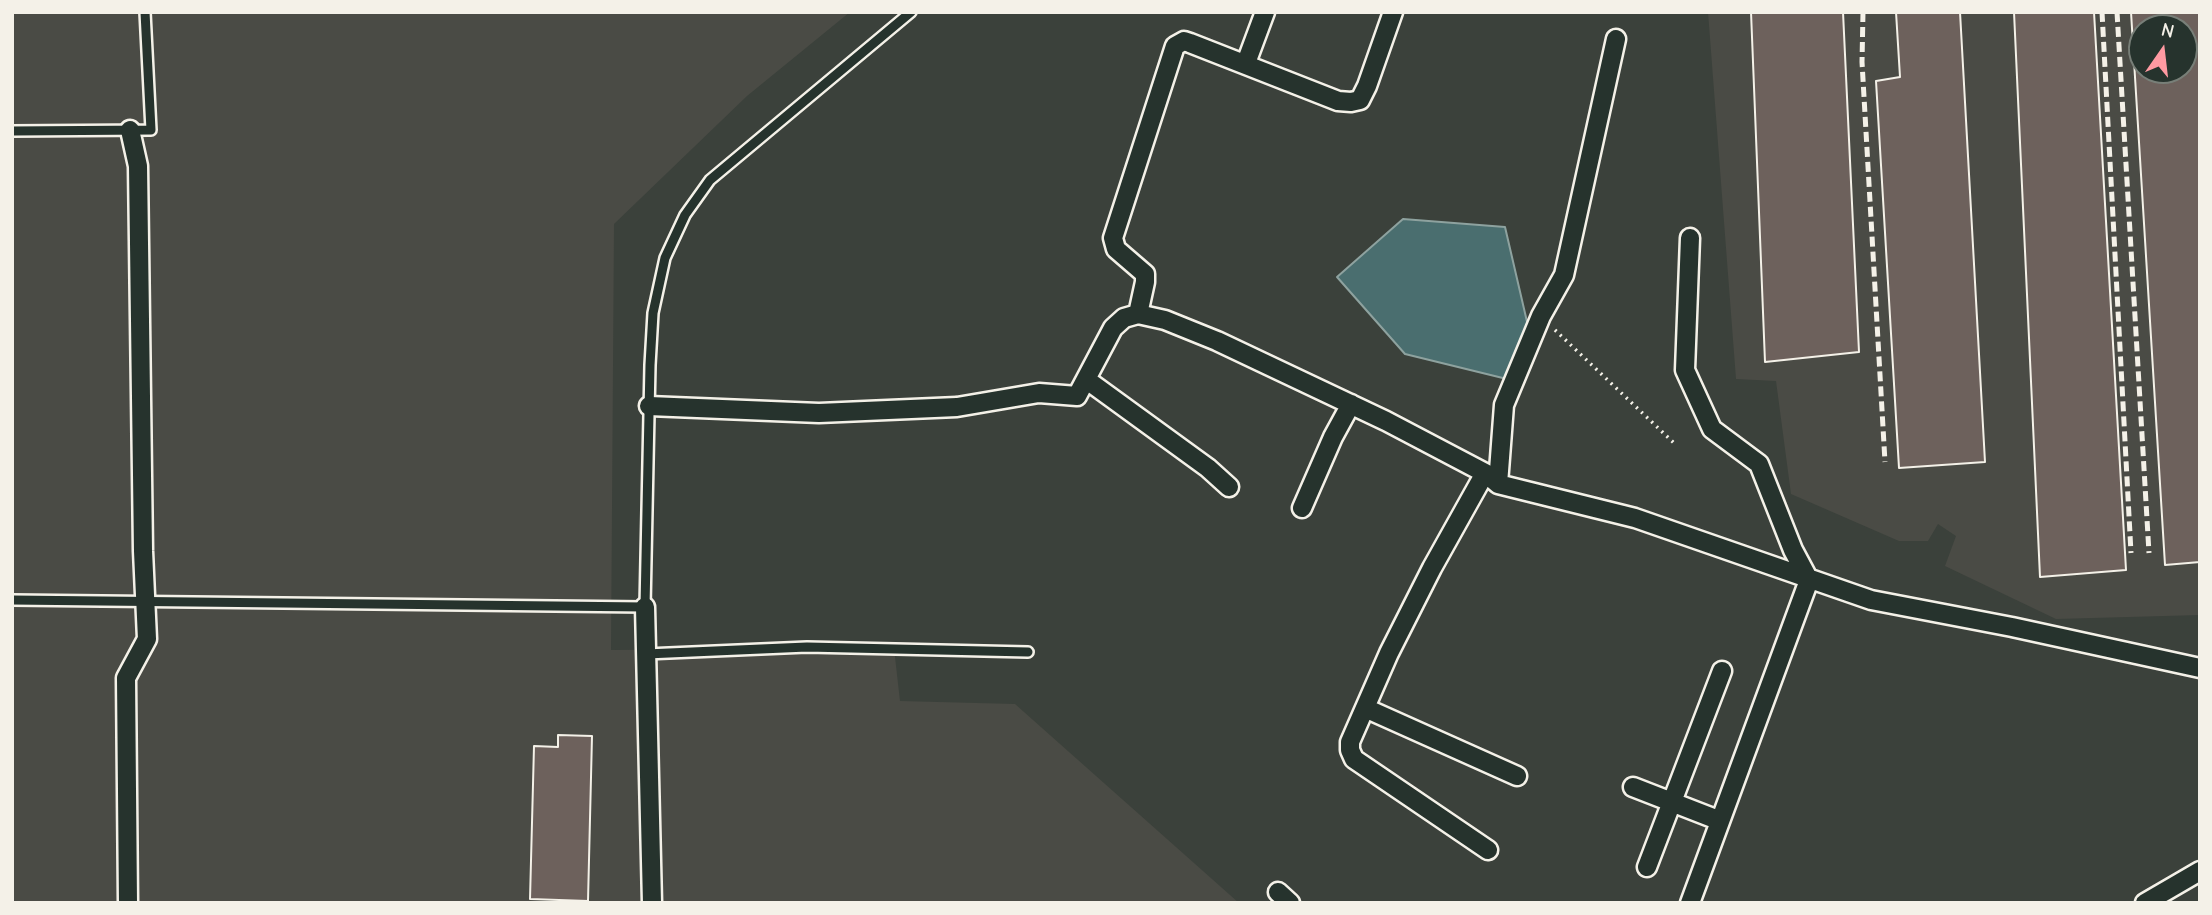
<!DOCTYPE html>
<style>
body{margin:0}
#map{position:relative;width:2212px;height:915px;overflow:hidden;background:#3b413b;font-family:"Comic Neue",sans-serif}
canvas{display:block}
.frame{position:absolute;inset:0;border:14px solid #f4f1e8;pointer-events:none}
.north{position:absolute;left:2128px;top:14px;width:70px;height:70px;box-sizing:border-box;background:#26332d;border:2px solid #787f78;border-radius:50%;rotate:14deg;font-size:19px;font-weight:700;line-height:28px;text-align:center;color:#f4f1e8}
.north::after{content:'';display:block;margin:auto;width:24px;height:32px;background:#ff9aa2;clip-path:polygon(50% 0,100% 100%,50% 72%,0 100%)}
</style>
<div id="map">
<canvas width="2212" height="915"></canvas>
<div class="frame"></div>
<div class="north">N</div>
</div>
<script>
const c = document.querySelector('canvas').getContext('2d');
c.lineJoin = 'round';
function fillPath(path, color) { c.fillStyle = color; c.fill(path, 'evenodd'); }
function stroke(path, color, width, dash) { c.strokeStyle = color; c.lineWidth = width; c.lineCap = dash ? 'butt' : 'round'; c.setLineDash(dash || []); c.stroke(path); }
fillPath(new Path2D(`
 M12,12h838l-103,84 -133,128 -3,426 283,-2 6,53 115,3 224,199h-1227z
 M1708,12h492v603l-144,4 -111,-53 11,-30 -18,-12 -10,17h-29l-108,-47 -15,-113 -40,-2zM2142,28h42v42h-42z`), '#4a4b45');
const water = new Path2D(`
 M1403,219l102,8 23,99 -13,55 -110,-27 -68,-77z`);
fillPath(water, '#4a6e6f');
stroke(water, '#8ea29f', 2);
const building = new Path2D(`
 M1751,12h92l16,340 -94,10z
 M1896,12h64l25,450 -86,6 -23,-387 24,-4z
 M2014,12h80l32,558 -86,7z
 M2131,12h69v550l-35,3zM2142,28h42v42h-42z
 M558,735l34,1 -4,165 -58,-2 4,-153 24,1z`);
fillPath(building, '#6d615c');
stroke(building, '#f4f1e8', 2);
const lane = new Path2D(`
 M12,131l139,-1 -6,-118
 M12,600l633,7 5,-242 3,-52 12,-55 20,-43 25,-35 201,-168
 M646,654l161,-7 221,5`);
const street = new Path2D(`
 M1246,63l19,-51
 M1690,238l-5,132 27,59 47,35 34,86 16,30 -119,323
 M1138,314l7,-32v-8l-29,-25 -3,-11 62,-192 9,-5 6,2 148,58 13,1 9,-2 7,-14 26,-74
 M1087,380l121,88 21,19
 M649,406l170,7 138,-6 82,-14 38,3 36,-68 11,-10 14,-4 27,6 52,21 169,80 99,52 13,11 137,34 236,82 141,27 188,41
 M1485,473l-53,95 -43,85 -39,89v8l4,9 134,91
 M1498,484l6,-79 37,-89 23,-41 52,-236
 M1302,508l31,-71 18,-33
 M645,607l7,296
 M1365,708l152,68
 M1633,787l85,33
 M1647,867l75,-196
 M1278,892l12,11
 M128,903l-2,-225 21,-39 -4,-88 -5,-385 -8,-36
 M2145,903l55,-32`);
stroke(lane, '#f4f1e8', 14);
stroke(street, '#f4f1e8', 23);
stroke(new Path2D(`
 M1555,330l120,114`), '#f4f1e8', 3.5, [2, 5]);
stroke(lane, '#26332d', 9);
stroke(street, '#26332d', 18);
stroke(new Path2D(`
 M1863,12l-1,50 23,400
 M2102,12l29,541
 M2117,12l32,541`), '#f4f1e8', 5, [10, 5]);
</script>
